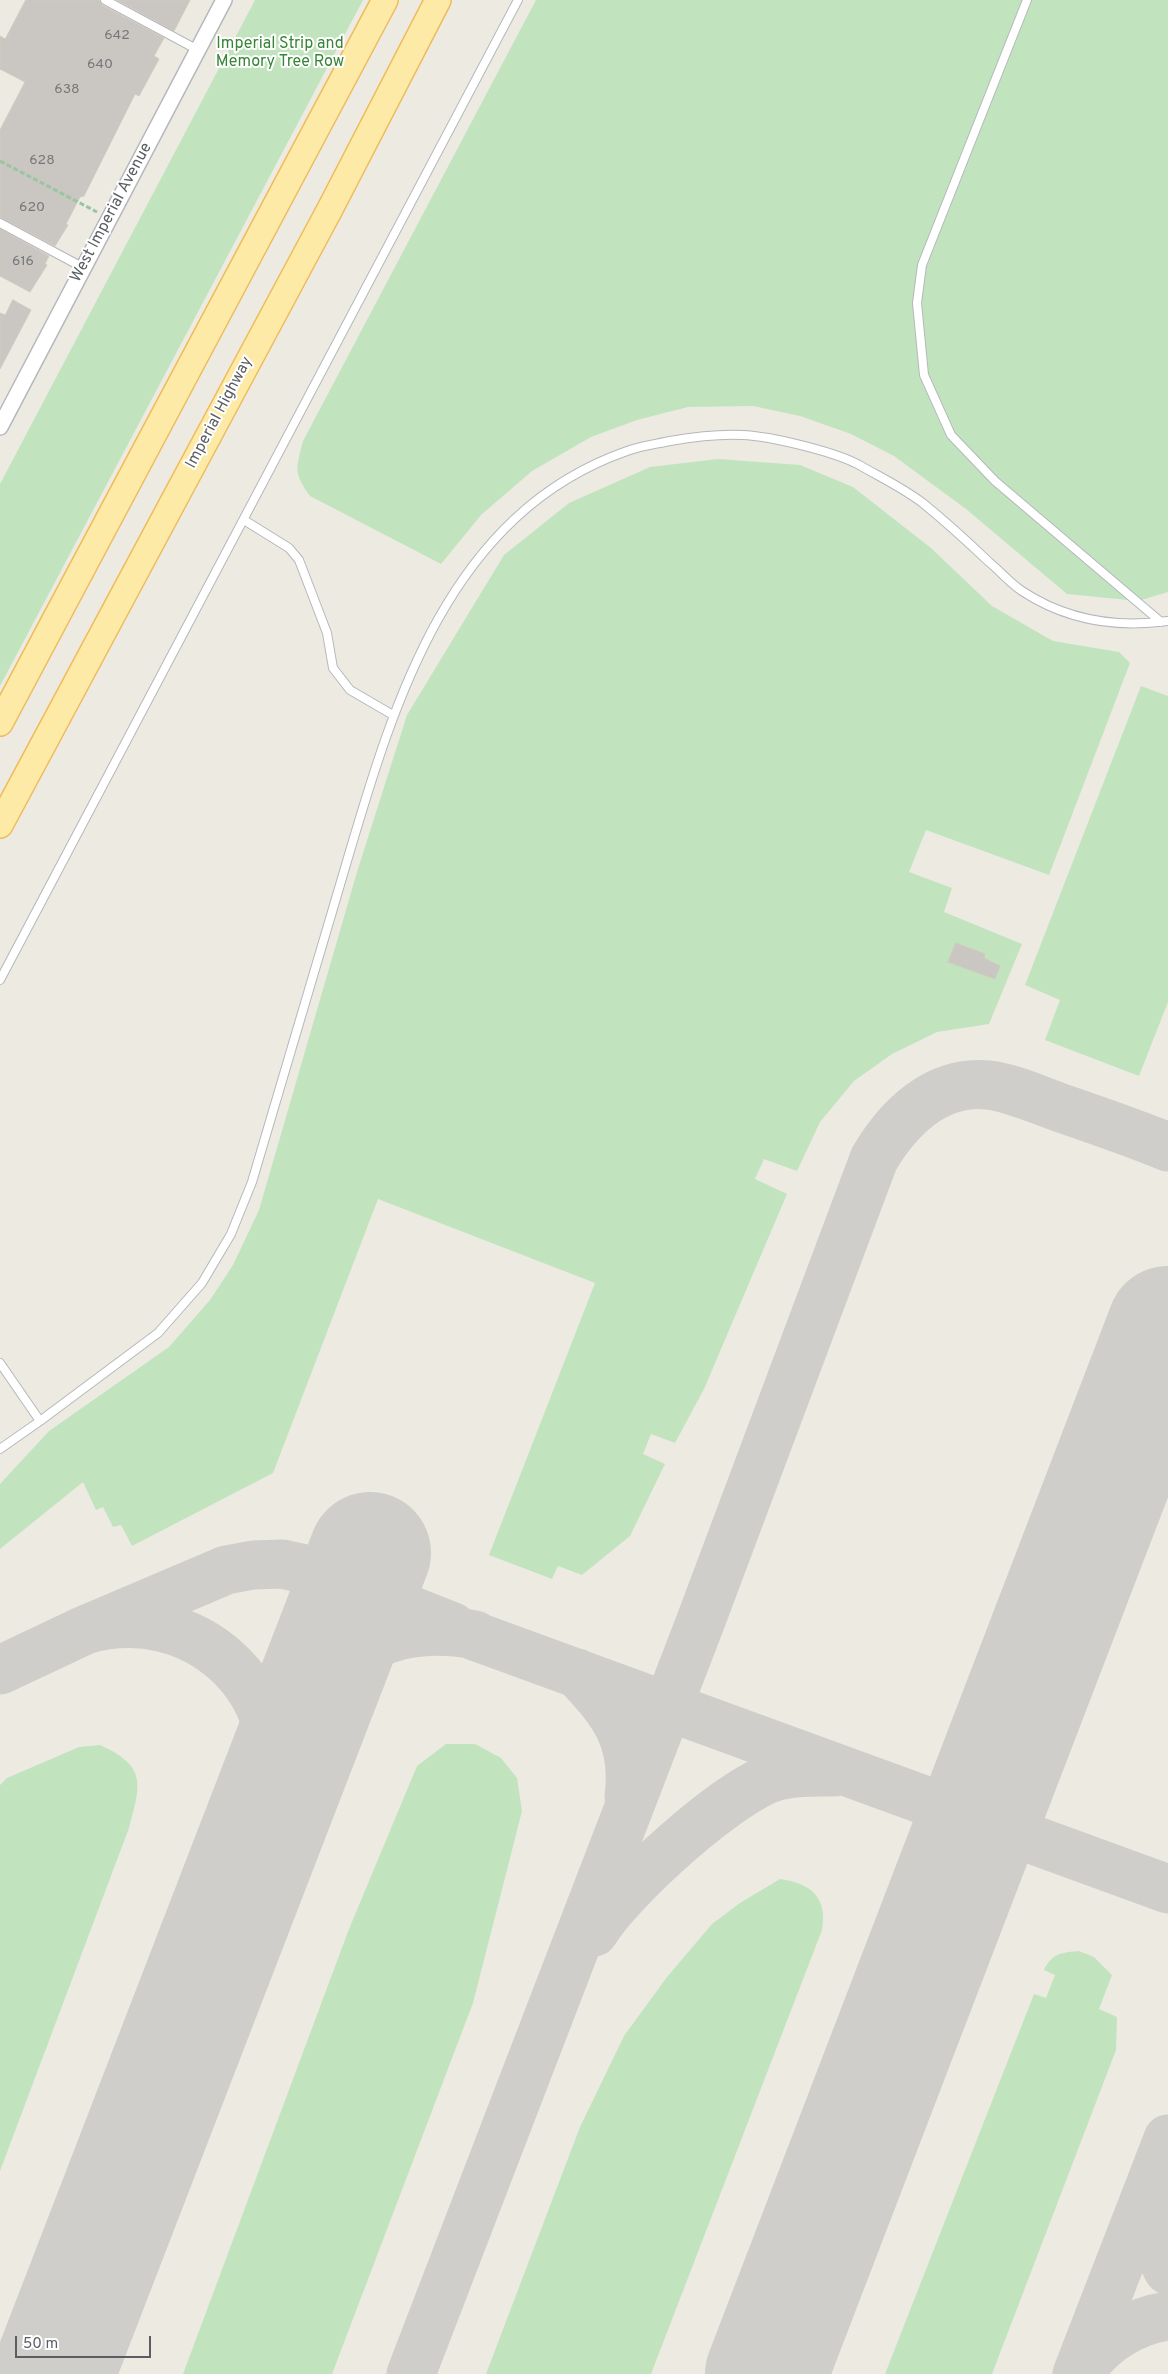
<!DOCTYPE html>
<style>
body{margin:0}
#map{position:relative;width:1168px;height:2374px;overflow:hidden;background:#edeae2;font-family:Overpass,sans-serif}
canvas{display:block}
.scale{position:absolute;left:15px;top:2336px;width:136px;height:22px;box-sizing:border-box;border:2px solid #5a5e62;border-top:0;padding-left:6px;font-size:15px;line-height:18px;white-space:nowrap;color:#5a5e62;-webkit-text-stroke:4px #fff;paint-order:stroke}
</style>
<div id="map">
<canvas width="1168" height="2374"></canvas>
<div class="scale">50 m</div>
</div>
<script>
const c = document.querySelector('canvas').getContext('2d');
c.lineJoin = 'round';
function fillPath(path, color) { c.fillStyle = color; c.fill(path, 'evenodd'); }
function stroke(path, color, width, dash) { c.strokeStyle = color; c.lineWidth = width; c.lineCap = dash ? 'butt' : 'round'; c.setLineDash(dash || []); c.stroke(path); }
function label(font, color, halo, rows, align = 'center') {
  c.font = font + ' Overpass,sans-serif'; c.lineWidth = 4; c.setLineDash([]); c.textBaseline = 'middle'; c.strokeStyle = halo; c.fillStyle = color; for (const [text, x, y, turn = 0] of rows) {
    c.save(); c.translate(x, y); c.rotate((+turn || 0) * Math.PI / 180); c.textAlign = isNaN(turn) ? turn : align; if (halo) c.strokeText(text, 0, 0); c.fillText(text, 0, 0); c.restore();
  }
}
fillPath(new Path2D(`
 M255,0h108l-363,686v-202z
 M536,0h632v592l-30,9 -71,-7 -101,-85 -72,-53 -43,-22 -51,-18 -47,-10 -65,1 -51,13 -46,17 -59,34 -51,44 -40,49 -131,-68c-17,-24 -14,-27 -7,-55z
 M718,459l82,6 53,22 78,61 61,58 61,35 66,11 11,11 -81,212 -123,-45 -17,42 43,16 -8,24 78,32 -33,80 -52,8 -45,22 -38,27 -34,41 -23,49 -33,-12 -9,20 32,15 -83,195 -29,54 -24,-9 -8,20 22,10 -35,72 -48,39 -24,-9 -6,13 -63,-24 106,-272 -217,-84 -105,274 -141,73 -11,-21 -8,2 -10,-20 -7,3 -13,-28 -83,67v-65l49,-53 120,-84 41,-47 23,-35 26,-55 98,-338 50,-157 97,-160 65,-52 81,-36z
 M1141,686l27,10v306l-29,74 -94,-36 15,-40 -35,-15z
 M446,1744h29l26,14 16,20 5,33 -49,192 -141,371h-149l166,-445 68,-163z
 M100,1745c47,21 41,39 29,83l-129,343v-386l7,-7 72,-31z
 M780,1879c31,4 48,19 42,51l-171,444h-165l94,-247 44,-91 43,-59 45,-53 28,-21z
 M1079,1951l15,6 18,18 -13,34 18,8 -1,33 -124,324h-107l149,-380 12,4 9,-23 -11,-5c7,-16 18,-18 35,-19z`), '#c1e4be');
stroke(new Path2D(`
 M85,1630c108,-32 210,60 183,170l-75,208
 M469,1634l699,255
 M0,1670l85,-40 141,-60 27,-5 29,-1 27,6 144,57
 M577,1673c37,39 59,66 52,124
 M279,1795c14,-33 24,-71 42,-102 32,-56 96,-69 154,-58
 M594,1932c25,-42 138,-145 184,-156 18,-5 37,-4 56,-4
 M1151,2191c-1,31 2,51 17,79
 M1082,2370c19,-29 51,-49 86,-54
 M411,2374l289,-751 174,-464c24,-41 62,-79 114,-74 26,3 52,16 76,24 35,12 70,24 104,38
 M1077,2374l91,-235`), '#cfceca', 49);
stroke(new Path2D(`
 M53,2374l317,-821
 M766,2374l402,-1047`), '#cfceca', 122);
const building = new Path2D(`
 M26,0h73l3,5 62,33 -10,18 5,3 -20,37 -4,-2 -51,102 -4,1 -14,27 2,1 -13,21 -55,-29v-87l25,-48 -25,-13v-33l5,3z
 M117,0h73l-16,31z
 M0,229l49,27 -4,8 2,1 -17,27 -30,-16z
 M13,300l18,10 -31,59v-56l5,2z
 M956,943l29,11 -1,4 16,8 -5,13 -47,-17z`);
fillPath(building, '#cac6c1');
stroke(building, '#d1cbc0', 1);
const lane = new Path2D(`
 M105,0l93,50
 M1027,0l-105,265 -5,38 7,72 27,60 44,46 166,141
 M0,223l84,45
 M244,520l45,28 10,12 28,73 6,35 17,22 43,25
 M0,980l518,-980
 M0,1363l40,58
 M0,1449l40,-28 118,-88 44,-50 29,-49 21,-52c28,-96 57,-191 85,-287 51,-171 101,-378 290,-444 13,-5 29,-7 43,-10 23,-4 49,-7 72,-6 28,1 95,17 119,31 21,12 44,23 63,38 22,18 44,38 65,58 11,9 21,21 33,29 44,29 95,37 146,30`);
const street = new Path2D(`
 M0,427l224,-427`);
const primary = new Path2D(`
 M0,723l385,-723
 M0,825l330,-616 108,-209`);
stroke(lane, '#b4b8bc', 10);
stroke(street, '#b4b8bc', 18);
stroke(primary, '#efbb59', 28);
stroke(new Path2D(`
 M0,161l97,51`), '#98c5a2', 3, [5, 2.5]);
stroke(lane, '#fff', 8);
stroke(street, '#fff', 15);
stroke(primary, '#fdeaa6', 25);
label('14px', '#76787a', null, [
 ["642",117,36],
 ["640",100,65],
 ["638",67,90],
 ["628",42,161],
 ["620",32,208],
 ["616",23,262]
]);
label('16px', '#388536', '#fff', [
 ["Imperial Strip and",280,45],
 ["Memory Tree Row",280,63]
]);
label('16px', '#5a5e62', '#fff', [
 ["West Imperial Avenue",112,213,-62],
 ["Imperial Highway",220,413,-62]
]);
</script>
